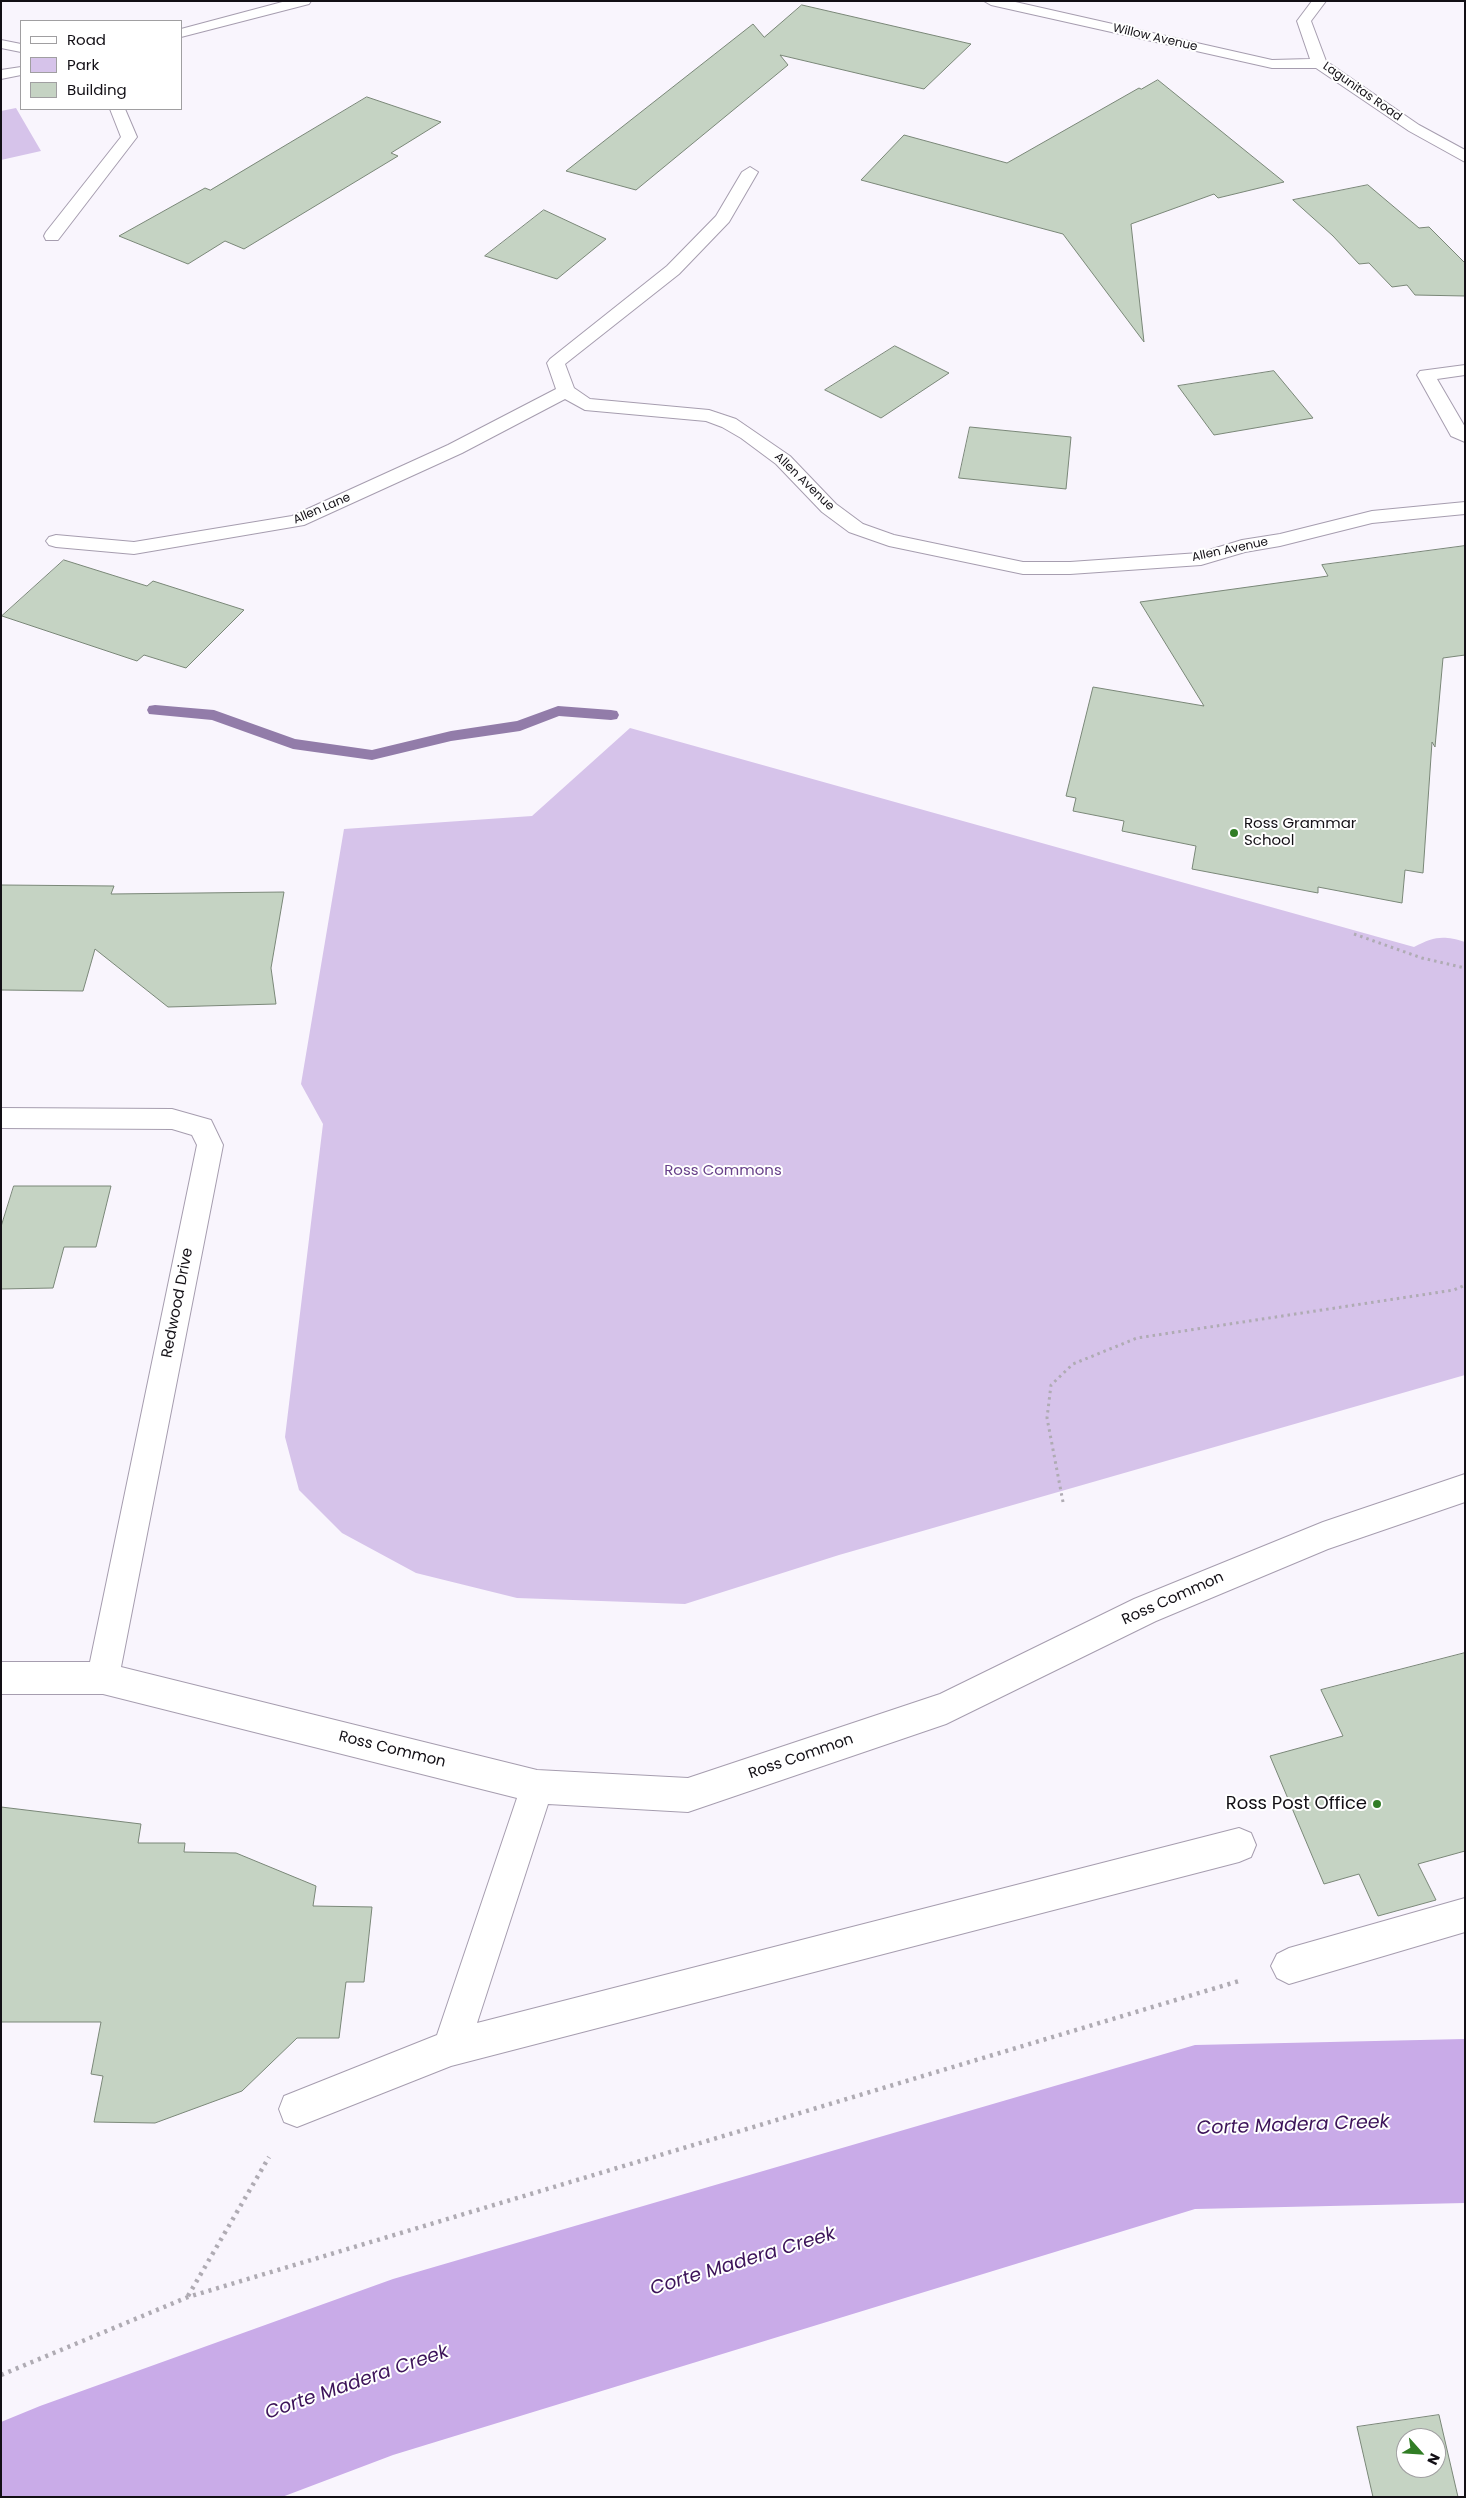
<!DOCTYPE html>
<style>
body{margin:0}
#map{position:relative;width:1466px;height:2498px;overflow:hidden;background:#f9f5fd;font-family:Poppins,sans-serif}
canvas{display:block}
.frame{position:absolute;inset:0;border:2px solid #120f15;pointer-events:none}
.legend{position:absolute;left:20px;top:20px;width:162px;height:90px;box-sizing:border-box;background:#fff;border:1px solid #a09fa1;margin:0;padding:6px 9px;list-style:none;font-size:15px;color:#120f15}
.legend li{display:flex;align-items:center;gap:10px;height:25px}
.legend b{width:25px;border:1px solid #a09fa1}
.north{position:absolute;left:1396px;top:2428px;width:50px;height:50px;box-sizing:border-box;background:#fff;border:1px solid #a09fa1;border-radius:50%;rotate:116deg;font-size:14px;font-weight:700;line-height:20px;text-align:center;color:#120f15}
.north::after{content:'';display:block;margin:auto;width:18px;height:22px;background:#317d25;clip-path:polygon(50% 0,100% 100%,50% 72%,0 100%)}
</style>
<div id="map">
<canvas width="1466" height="2498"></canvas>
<div class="frame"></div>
<ul class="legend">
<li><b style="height:6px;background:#fff"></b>Road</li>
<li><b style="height:14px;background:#d6c3ea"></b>Park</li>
<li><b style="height:14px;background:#c5d3c3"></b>Building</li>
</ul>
<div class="north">N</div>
</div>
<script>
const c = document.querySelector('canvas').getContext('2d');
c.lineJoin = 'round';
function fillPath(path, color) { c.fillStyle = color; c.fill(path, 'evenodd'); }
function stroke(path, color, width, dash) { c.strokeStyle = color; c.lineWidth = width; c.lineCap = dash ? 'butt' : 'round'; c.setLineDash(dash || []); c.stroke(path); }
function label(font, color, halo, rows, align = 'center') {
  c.font = font + ' Poppins,sans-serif'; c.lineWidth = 4; c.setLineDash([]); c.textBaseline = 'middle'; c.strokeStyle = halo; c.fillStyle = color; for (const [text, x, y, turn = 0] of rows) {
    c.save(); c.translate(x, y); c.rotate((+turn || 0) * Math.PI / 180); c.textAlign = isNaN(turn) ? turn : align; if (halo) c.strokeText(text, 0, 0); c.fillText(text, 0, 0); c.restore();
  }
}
fillPath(new Path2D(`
 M16,108l25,43 -40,9v-49z
 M630,728l784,219c20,-10 28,-12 51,-5v433l-626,180 -154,49 -168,-6 -101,-25 -74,-40 -43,-43 -14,-53 38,-313 -22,-40 43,-255 188,-13z`), '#d6c3ea');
fillPath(new Path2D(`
 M155,705l59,5 81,29 77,11 79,-19 66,-10 41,-15 53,4 6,1 2,4 -2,4 -6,1 -52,-4 -39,15 -69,10 -79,19 -79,-11 -81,-29 -63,-6 -2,-4 2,-4z`), '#927ca9');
fillPath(new Path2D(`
 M1465,2039v164l-270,6 -802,246 -111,42h-281v-75l39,-16 353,-127 802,-234z`), '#c9abe8');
const building = new Path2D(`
 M802,5l169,39 -47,45 -144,-34 8,10 -152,125 -70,-19 187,-147 11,13z
 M1158,80l126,102 -66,16 -4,-4 -83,30 13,118 -81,-108 -202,-54 43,-45 103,28 132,-75 2,1z
 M367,97l74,25 -50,31 7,3 -154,93 -19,-8 -37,23 -69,-28 86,-48 5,2z
 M1368,185l51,43 10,-1 36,36v33l-50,-1 -8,-10 -15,2 -23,-24 -10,1 -26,-28 -40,-36z
 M544,210l62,29 -49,40 -72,-23z
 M895,346l54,27 -68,45 -56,-28z
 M1274,371l39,47 -99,17 -36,-49z
 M970,427l101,10 -5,52 -107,-11z
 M1465,546v109l-22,3 -8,89 -3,-5 -9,131 -18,-3 -3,33 -84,-16v6l-126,-24 4,-23 -74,-15 2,-10 -51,-10 3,-13 -10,-2 27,-109 111,19 -64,-104 188,-26 -6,-11z
 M64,560l83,26 6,-5 91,29 -58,58 -42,-13 -7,6 -135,-45z
 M1,885l113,1 -3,8 173,-2 -13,76 5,36 -108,3 -73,-58 -12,42 -82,-1z
 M14,1186h97l-15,61h-32l-11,41 -52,1v-62z
 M1465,1653v198l-47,13 18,36 -58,16 -19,-42 -35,10 -54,-128 73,-20 -22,-46z
 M1,1807l140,17 -3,19h47l-1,9 52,1 80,33 -3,20 59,1 -8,75h-18l-7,56h-42l-55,53 -87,32 -61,-1 9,-46 -12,-2 10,-52h-100z
 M1439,2415l19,82h-85l-16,-70zM1406,2438h30v30h-30z`);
fillPath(building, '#c5d3c3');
stroke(building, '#7a8778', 1);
const minor = new Path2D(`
 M286,1h25l-2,3 -128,33v-8z
 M984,1h27l261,59 38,-1 -13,-38 15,-20h14l-15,20 15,40 93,64 46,25v12l-56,-31 -93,-63h-44l-281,-63z
 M1,40l20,4v8l-20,-4z
 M21,67v8l-20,4v-9z
 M110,109h15l12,28 -79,103h-12l-2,-4 2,-4 75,-95z
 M750,167l8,5 -29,50 -50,52 -114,90 9,24 16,11 119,11 27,9 54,37 46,48 27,20 31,11 129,27h47l129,-9 43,-13 38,-6 92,-23 93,-9v12l-93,9 -92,23 -35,6 -44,13 -131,9h-47l-134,-28 -40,-14 -27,-20 -46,-48 -35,-26 -19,-11 -16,-6 -121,-11 -20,-11 -103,54 -158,72 -170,29 -78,-7 -7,-2 -3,-4 3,-4 7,-2 78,7 158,-26 156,-71 108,-56 -9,-26 3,-4 117,-93 49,-50 26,-44z
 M1465,365v10l-28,4 28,48v15l-14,-6 -34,-61 3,-4z
 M1,1108l171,1 39,11 12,25 -102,522 416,103 151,8 252,-84 194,-95 189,-77 142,-48v28l-137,47 -172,72 -210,103 -258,88 -140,-8 -71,219 762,-195 12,5 5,12 -5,12 -12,5 -788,204 -154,61 -13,-5 -5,-13 5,-13 153,-61 80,-237 -414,-104h-102v-32h89l107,-517 -5,-10 -20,-6 -171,-1z
 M1465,1898v34l-176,52 -12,-6 -6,-12 6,-12 12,-6z`);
stroke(minor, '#a69daf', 2);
stroke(new Path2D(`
 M1354,934l68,24 43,10
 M1063,1502l-16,-84 4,-33 22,-21 64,-26 317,-48 11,-5`), '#afabb3', 3, [2.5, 4]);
stroke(new Path2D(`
 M188,2296l81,-139
 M1,2375l187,-78 1051,-316`), '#afabb3', 4.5, [3, 5]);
fillPath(minor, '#fff');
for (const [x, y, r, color] of [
 [1234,833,5,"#317d25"],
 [1377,1804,5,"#317d25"]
]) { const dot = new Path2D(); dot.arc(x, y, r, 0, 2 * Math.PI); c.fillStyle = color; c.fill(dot); stroke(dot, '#fff', 2); }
label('12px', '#120f15', '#fff', [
 ["Willow Avenue",1155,38,13],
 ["Lagunitas Road",1362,92,35],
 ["Allen Avenue",804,482,44],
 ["Allen Lane",322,509,-23],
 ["Allen Avenue",1230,550,-12]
]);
label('15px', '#120f15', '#fff', [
 ["Ross Grammar",1244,824],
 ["School",1244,841]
], 'left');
label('15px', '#68418a', '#fff', [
 ["Ross Commons",723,1171]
]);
label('15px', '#120f15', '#fff', [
 ["Redwood Drive",178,1303,-79],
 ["Ross Common",1173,1599,-24],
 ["Ross Common",392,1750,14],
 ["Ross Common",801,1757,-19]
]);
label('18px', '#120f15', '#fff', [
 ["Ross Post Office",1367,1804]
], 'right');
label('italic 19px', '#3d145a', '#fff', [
 ["Corte Madera Creek",1293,2126,-2],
 ["Corte Madera Creek",743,2262,-17],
 ["Corte Madera Creek",357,2383,-19]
]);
</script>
